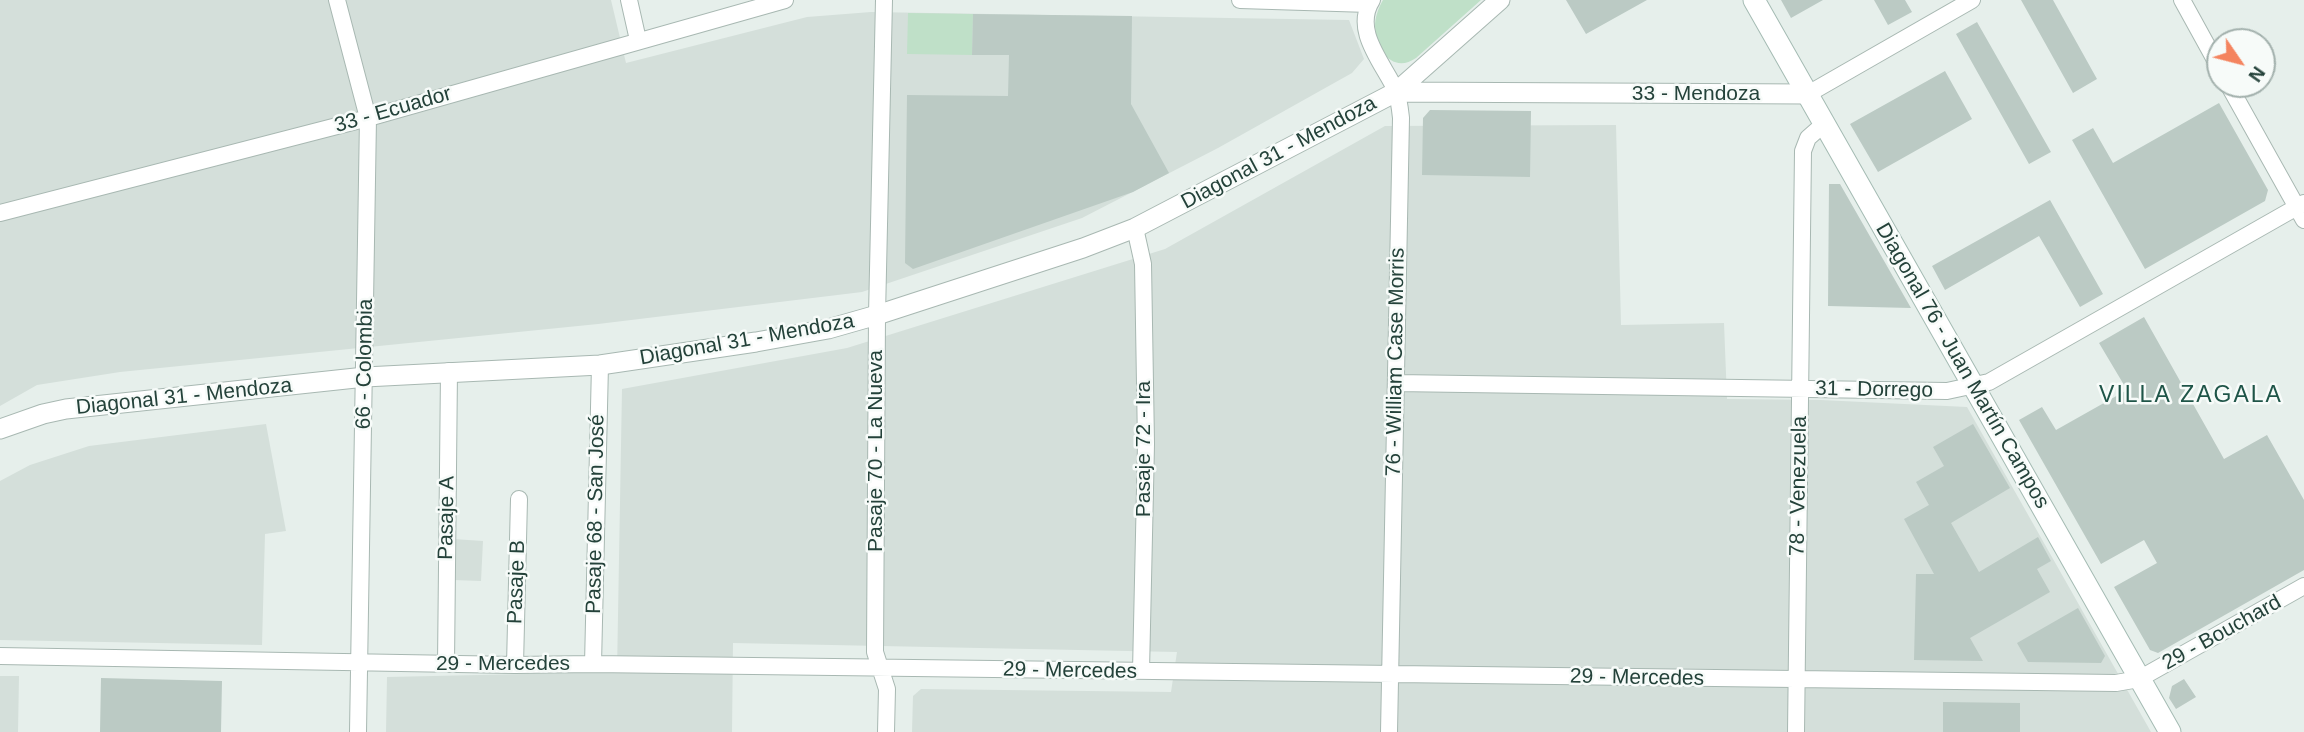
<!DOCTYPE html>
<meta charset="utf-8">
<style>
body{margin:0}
#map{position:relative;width:2304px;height:732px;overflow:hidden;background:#e6efeb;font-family:Arial,sans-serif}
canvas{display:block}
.north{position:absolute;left:2206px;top:28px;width:70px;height:70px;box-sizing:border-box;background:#f7fbf9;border:2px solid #a3b1ad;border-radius:50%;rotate:125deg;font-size:19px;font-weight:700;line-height:28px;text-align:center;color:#24423a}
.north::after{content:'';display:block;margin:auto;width:24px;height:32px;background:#f4845f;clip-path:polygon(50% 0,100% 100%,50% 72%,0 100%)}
</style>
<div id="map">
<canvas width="2304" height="732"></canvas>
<div class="north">N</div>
</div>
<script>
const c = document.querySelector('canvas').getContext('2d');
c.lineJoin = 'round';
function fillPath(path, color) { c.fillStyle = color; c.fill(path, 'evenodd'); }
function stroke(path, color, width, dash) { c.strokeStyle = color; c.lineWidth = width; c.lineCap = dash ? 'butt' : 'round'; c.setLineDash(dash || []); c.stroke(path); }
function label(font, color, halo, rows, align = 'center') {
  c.font = font + ' Arial,sans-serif'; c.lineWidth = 5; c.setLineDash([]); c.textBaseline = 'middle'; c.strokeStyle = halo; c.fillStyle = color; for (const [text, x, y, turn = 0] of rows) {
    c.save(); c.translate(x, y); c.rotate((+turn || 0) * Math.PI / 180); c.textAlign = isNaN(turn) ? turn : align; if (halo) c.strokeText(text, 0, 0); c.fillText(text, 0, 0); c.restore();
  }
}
fillPath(new Path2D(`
 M0,0h611l15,63 181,-46 64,-5 478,8 15,39 -12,14 -134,75 -136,70 -220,74 -264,32 -478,48 -83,13 -37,21z
 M1616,125l5,200 103,-2 3,76 94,1 146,7 184,325h-1239l1,-36 8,-7 250,3 6,-40 -444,-9 -1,89h-346l1,-55 230,-5 5,-283 225,-41 318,-99 220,-123z
 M266,424l20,107 -21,3 -3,111 -262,-5v-159l30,-16 59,-19z
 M453,539l30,2 -2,40 -28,-1z
 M0,676h19l-1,56h-18z`), '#d4dfda');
fillPath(new Path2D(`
 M1383,0h98l-65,58c-23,16 -40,-8 -41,-31 0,-10 3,-18 8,-27z
 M908,13l65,1 -1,41 -65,-1z`), '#bfe0c8');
fillPath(new Path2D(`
 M1566,0h81l-61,34z
 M1781,0h42l-32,18z
 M1874,0h31l7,12 -24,13z
 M2021,0h32l44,79 -24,14z
 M973,14l159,2 -1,88 38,69 -36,19 -220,77 -8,-6 2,-168 101,1 1,-41h-37z
 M1977,22l74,130 -22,12 -73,-130z
 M1945,71l27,48 -94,53 -28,-48z
 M2219,103l49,87 -3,11 -120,68 -73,-129 21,-12 20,35z
 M1430,110l101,1 -1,66 -108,-2 1,-57z
 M1829,184h11l71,124 -83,-2z
 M2050,200l53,94 -23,13 -41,-71 -94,54 -13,-24z
 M2144,317l80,142 43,-24 37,65v70l-146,83 -8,-3 -36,-63 43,-24 -13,-23 -43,24 -82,-144 23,-13 14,23 71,-40 -28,-47z
 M1973,424l37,64 -59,35 28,49 59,-35 13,24 -14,8 13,23 -80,46 13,23 -69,-1 2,-86h18l-30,-55 25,-14 -13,-23 28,-16 -11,-19z
 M2078,608l27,48 -4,7 -73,-1 -11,-19z
 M101,678l121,3 -1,51h-121z
 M2184,679l12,18 -20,12 -7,-11 3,-12z
 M1943,702l77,1v29h-77z`), '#bbcac4');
const minor = new Path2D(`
 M337,0l31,118 -10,614
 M629,0l9,40
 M884,0l-7,315 -2,337 12,37 -1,43
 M1240,0l129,4
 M1372,0c-20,31 12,64 24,91 3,8 4,18 5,27l-12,614
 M2182,0l38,69
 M2228,84l76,136
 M1808,94l164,-94
 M0,213l368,-95 417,-118
 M1135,228l8,36 3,180 -5,227
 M1396,383l551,8 42,-9 315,-179
 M0,656l515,9 78,-1 1523,19 23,-4 165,-93
 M446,664l3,-293
 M593,664l7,-299
 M515,665l4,-166
 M1796,732l7,-581 5,-13 17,-15`);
const tertiary = new Path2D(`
 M1396,92l412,2
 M0,429l43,-15 23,-5 299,-32 235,-12 156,-23 72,-13 49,-14 206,-67 52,-20 261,-136 104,-92`);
const secondary = new Path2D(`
 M1754,0l416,732`);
stroke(minor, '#a8b8b2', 18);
stroke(tertiary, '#a8b8b2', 21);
stroke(secondary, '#a4bbb3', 23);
stroke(minor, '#fff', 16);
stroke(tertiary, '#fff', 19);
stroke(secondary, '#fff', 21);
label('21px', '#24423a', '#f7fbf9', [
 ["33 - Mendoza",1696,94],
 ["33 - Ecuador",393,110,-16],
 ["Diagonal 31 - Mendoza",1279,153,-28],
 ["Diagonal 31 - Mendoza",747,340,-10],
 ["76 - William Case Morris",1396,362,-89],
 ["66 - Colombia",365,364,-89],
 ["Diagonal 76 - Juan Martín Campos",1962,366,60],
 ["31 - Dorrego",1874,390,1],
 ["Diagonal 31 - Mendoza",184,397,-6],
 ["Pasaje 72 - Ira",1144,449,-90],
 ["Pasaje 70 - La Nueva",876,451,-90],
 ["78 - Venezuela",1799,486,-89],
 ["Pasaje 68 - San José",596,514,-89],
 ["Pasaje A",447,518,-89],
 ["Pasaje B",517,582,-88],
 ["29 - Bouchard",2222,633,-29],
 ["29 - Mercedes",503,664],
 ["29 - Mercedes",1070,671,1],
 ["29 - Mercedes",1637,678,1]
]);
c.letterSpacing = '2px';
label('23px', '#1f5548', '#f7fbf9', [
 ["VILLA ZAGALA",2191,396]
]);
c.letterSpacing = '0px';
</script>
